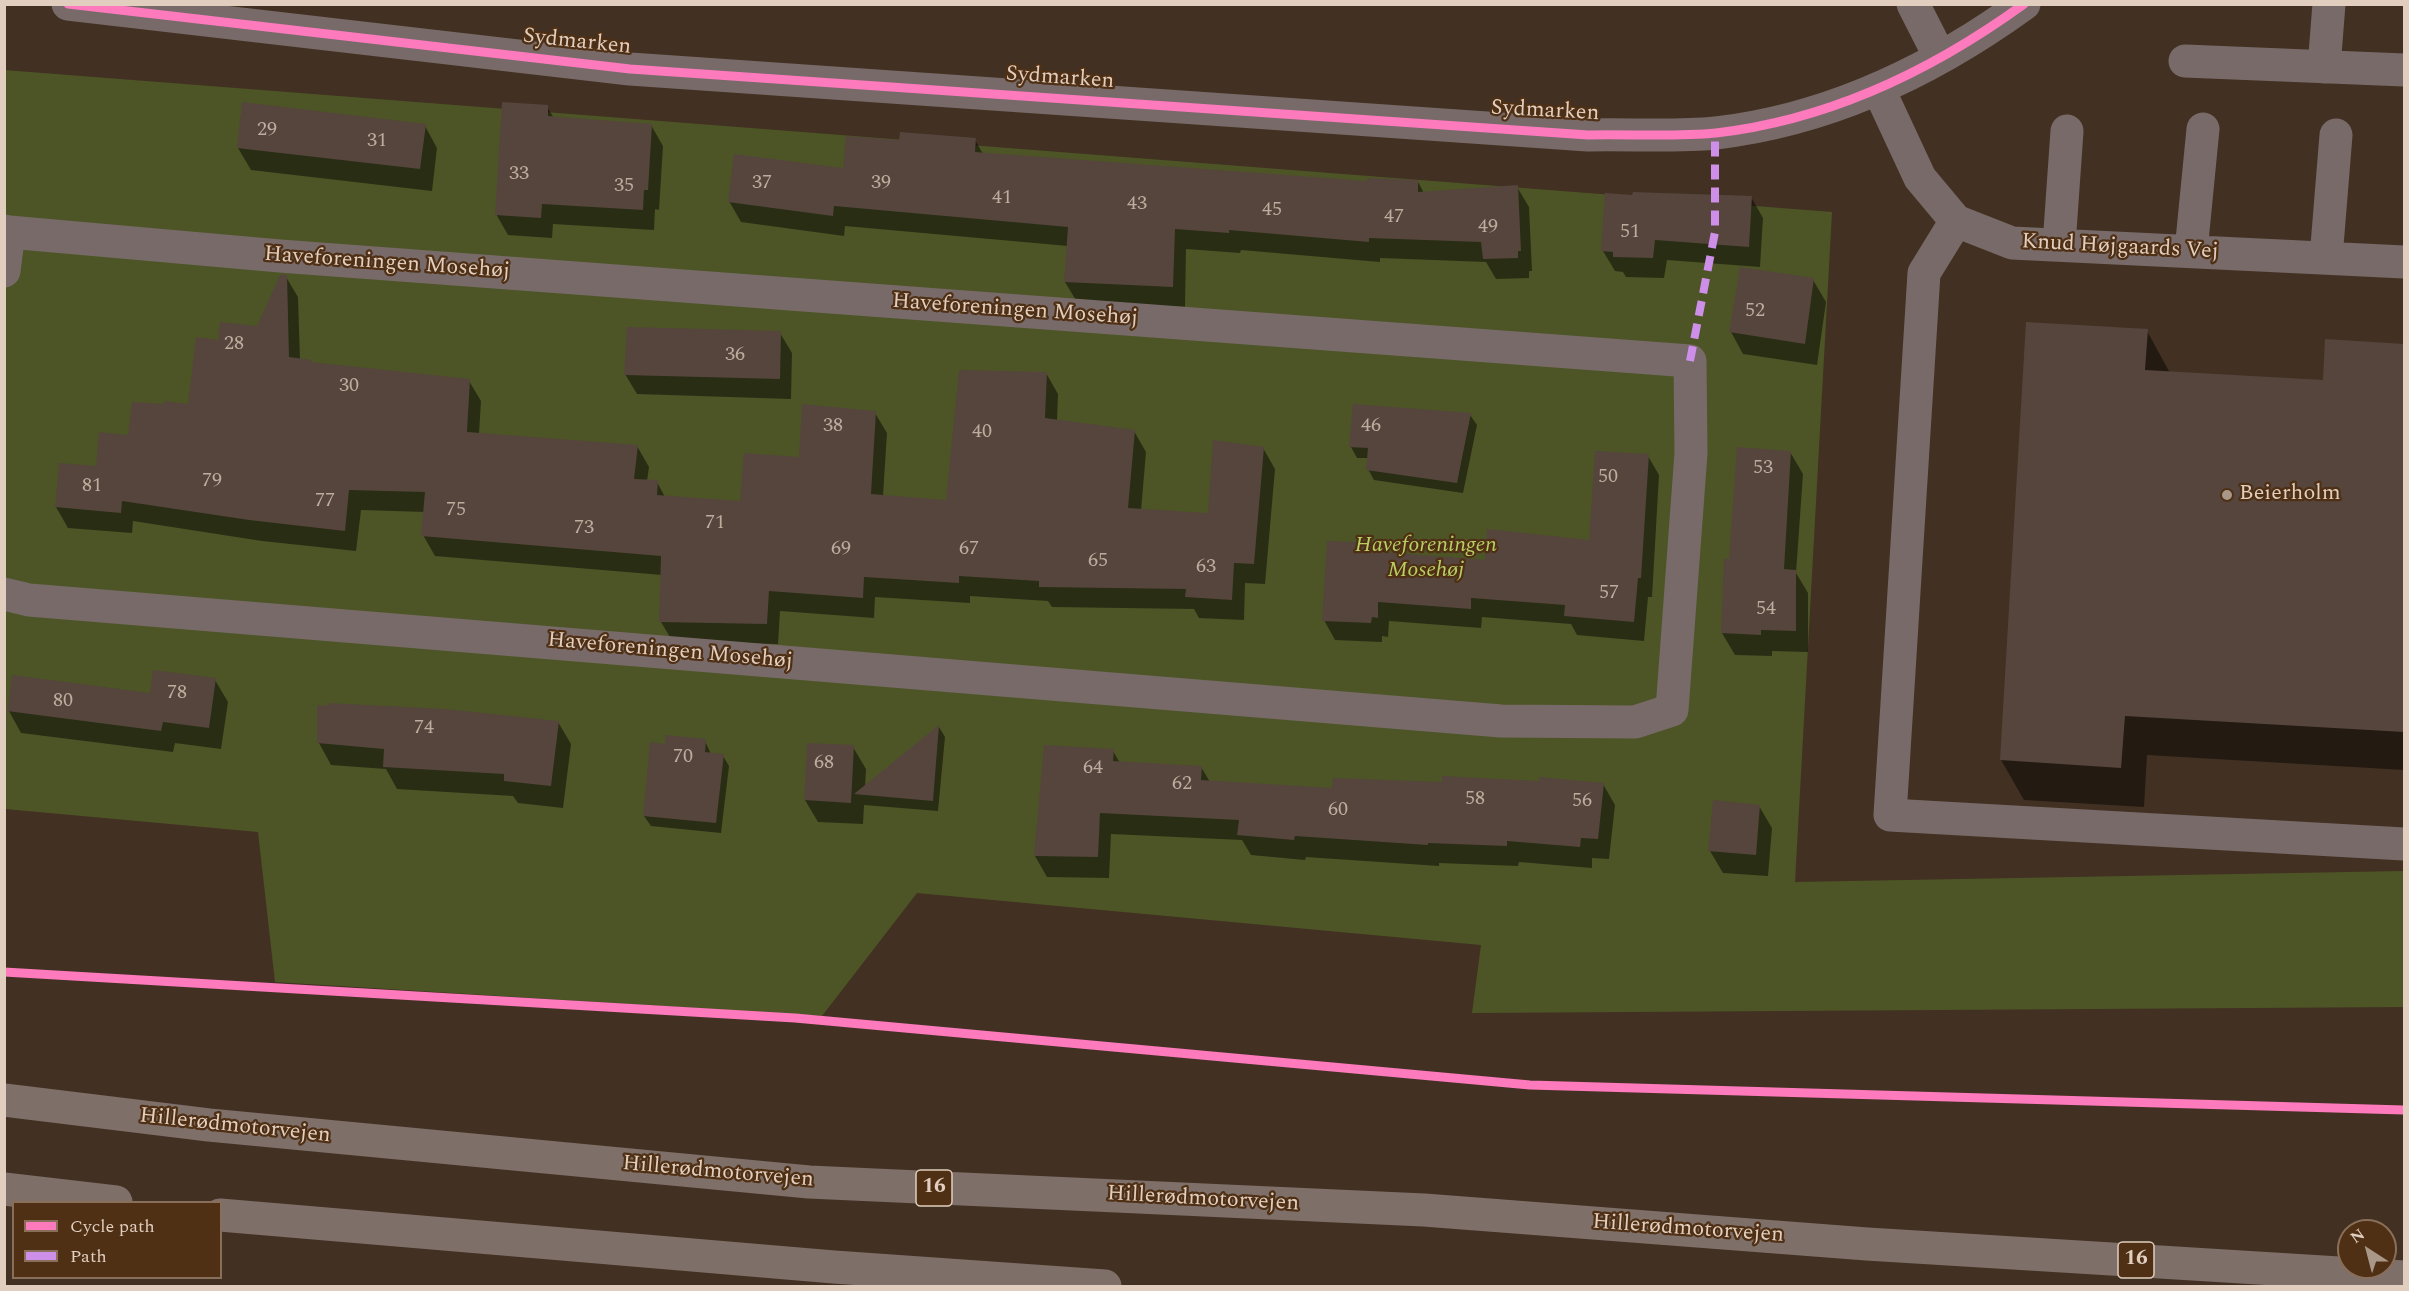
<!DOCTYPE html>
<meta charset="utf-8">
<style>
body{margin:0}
#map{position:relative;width:2409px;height:1291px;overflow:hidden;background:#423122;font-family:Spectral,serif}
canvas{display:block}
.frame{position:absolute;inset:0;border:6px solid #e1cebf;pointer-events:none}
.legend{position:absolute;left:12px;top:1201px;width:210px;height:78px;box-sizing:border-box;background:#4f3015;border:2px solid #896f59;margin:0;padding:8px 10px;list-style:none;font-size:18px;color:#e1cebf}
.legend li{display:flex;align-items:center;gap:12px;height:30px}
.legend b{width:30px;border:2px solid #896f59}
.north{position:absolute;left:2337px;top:1219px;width:60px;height:60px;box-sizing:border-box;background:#4f3015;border:2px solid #896f59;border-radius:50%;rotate:324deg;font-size:16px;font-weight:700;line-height:24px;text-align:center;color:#e1cebf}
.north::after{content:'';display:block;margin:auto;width:21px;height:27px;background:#a99788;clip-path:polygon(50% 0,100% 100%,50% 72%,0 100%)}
</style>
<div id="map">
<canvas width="2409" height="1291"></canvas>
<div class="frame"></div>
<ul class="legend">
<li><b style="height:8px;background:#fd7abc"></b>Cycle path</li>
<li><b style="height:8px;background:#ce8fe9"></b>Path</li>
</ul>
<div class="north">N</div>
</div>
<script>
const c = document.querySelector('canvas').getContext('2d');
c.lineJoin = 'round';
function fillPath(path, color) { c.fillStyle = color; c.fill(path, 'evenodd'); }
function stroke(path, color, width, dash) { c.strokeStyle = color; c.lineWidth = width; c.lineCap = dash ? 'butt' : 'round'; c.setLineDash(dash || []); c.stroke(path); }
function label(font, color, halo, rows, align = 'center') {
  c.font = font + ' Spectral,serif'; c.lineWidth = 4.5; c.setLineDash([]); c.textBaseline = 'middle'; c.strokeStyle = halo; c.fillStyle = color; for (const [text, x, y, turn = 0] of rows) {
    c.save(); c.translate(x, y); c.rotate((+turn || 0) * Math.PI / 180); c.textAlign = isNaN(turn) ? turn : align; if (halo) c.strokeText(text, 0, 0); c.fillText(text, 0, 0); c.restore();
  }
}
fillPath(new Path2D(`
 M4,70l1828,142 -37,670 609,-11v136l-932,6 9,-68 -564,-52 -95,123 -547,-34 -17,-150 -253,-23z`), '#4d5526');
fillPath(new Path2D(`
 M547,107l7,11 97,7 12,21 -4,64 -4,-1 -1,21 -101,-6 -1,14 -44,-3 -12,-21z
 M425,126l12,22 -5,43 -181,-21 -13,-22z
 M975,140l8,14 386,28h49l6,11 93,-6 12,20 3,64h-3v7l-33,1 -10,-17 -106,-4v4l-139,-12 -1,3 -54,-4 -1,58 -108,-5 -12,-20 3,-36 -223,-20 -1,10 -103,-14 -12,-21 115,-31 57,-28z
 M1634,197h117l12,21 -3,49 -93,-7 -3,18 -38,-1 -3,-5 -8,-1 -12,-20z
 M286,277l12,20 2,63 12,4 157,17 12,20 -2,33 158,12 12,21 -2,14 10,1 8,15 76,6 59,-45 75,-45 12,20 -4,63 65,6 98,-129 12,21 -1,27 77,10 12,21 -5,59 68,3 54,-66 12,21 -10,115 -20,-1 -1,37 -45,-2 -5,-9 -142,-2 -4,-6 -78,-5v7l-95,-6 -1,21 -94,-7 -2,33 -105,-2 -12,-20 1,-47 -227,-19 -12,-21 2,-23 -64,-2 -5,41 -94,-10 -129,-20 -1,12 -64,-5 -12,-21 4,-42 37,3 33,-32 60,-31 30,-63 38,-15z
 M1813,280l13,22 -9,63 -74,-11 -12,-22z
 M2147,331l23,42 155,9 2,-41 77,4v425l-257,-15 -3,52 -120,-7 -23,-40z
 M780,333l12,20 -1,46 -154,-5 -12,-20z
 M1470,415l7,10 -14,68 -89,-13 -6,-11 1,-11h-12l-6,-11z
 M1790,452l13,22 -7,99 12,20v59l-36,-1v5l-37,-1 -13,-22z
 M1648,456l11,19 -7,122h-4l-4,44 -67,-6 -6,-11 -89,-7 -1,11 -92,-7 -1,16 -6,-1v6l-47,-2 -11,-20 58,-76 6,10 98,7 105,-19z
 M215,680l13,22 -7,47 -46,-6 -2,9 -152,-19 -12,-22 142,-17z
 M558,722l13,22 -8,64 -45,-5 -5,-7 -116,-7 -11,-20 -55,-4 -12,-22z
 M939,727l6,10 -7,74 -74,-6 -1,19 -45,-2 -13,-22 48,-53 13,22 -1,19z
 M705,741l6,13 12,2 6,10 -8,67 -70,-7 -7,-10 22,-70z
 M1113,751l7,12 81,4 9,15 124,7 110,-5h159l12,21 -6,54 -17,-1v10l-73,-6 -1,4 -79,-3v3l-133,-9 -1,3 -54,-5 -9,-15 -131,-6 -2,44 -62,-1 -12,-21z
 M1759,806l13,22 -4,48 -45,-3 -13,-22z`), '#0007');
fillPath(new Path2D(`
 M242,102l184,22 -6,45 -183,-21z
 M502,102l46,3v11l104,8 -4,66h-4l-1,20 -101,-6 -1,14 -46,-3z
 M900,132l76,6 -1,14 392,29v-3l51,2v12l100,-7 3,66h-3v7l-35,1 -2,-17 -112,-4v4l-140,-12v3l-54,-4 -2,58 -109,-5 4,-55 -234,-21 -1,10 -105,-14 6,-48 109,14 3,-32 53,4z
 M1633,192l119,4 -3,51 -94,-7 -2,18 -40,-1v-5l-12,-1 4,-58 27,2z
 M1740,267l74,11 -9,66 -76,-12z
 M280,275h7l2,82 23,3 -1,2 159,17 -3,53 171,13 -4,34 24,1 -1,15 83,6 4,-48 55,4 3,-53 74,7 -5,83 75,6 13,-130 88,2 -2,46 90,12 -7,78 80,5 5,-73 51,7 -10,117 -20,-1 -2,37 -47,-3 1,-8 -147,-2v-6l-80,-5v7l-95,-6 -1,21 -94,-7 -2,33 -108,-2 2,-66 -240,-20 4,-44 -76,-2 -4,41 -96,-11 -127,-19 -1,12 -66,-6 4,-44 37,3 3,-34 29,3 4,-33 32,2v-3l24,3 8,-67 22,3 2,-18 37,4z
 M2026,322l122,7 -3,41 178,10 2,-41 79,5v388l-279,-16 -4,52 -121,-8z
 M627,327l154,4 -1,48 -156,-4z
 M1353,404l118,9 -14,70 -91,-13 2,-22 -19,-1z
 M1737,447l54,4 -7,118 12,1v61l-35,-1v5l-40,-2 3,-74h5z
 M1595,451l54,3 -8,124h-3l-4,44 -70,-6 1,-11 -94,-7v11l-93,-7v16l-6,-1 -1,6 -49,-2 5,-80 56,2 -1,9 103,8 2,-31 102,11z
 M153,670l63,8 -7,50 -46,-6 -2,9 -154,-20 5,-36 138,18z
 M328,703l117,6 114,12 -8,65 -47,-5v-7l-121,-7 1,-18 -67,-6v-38l11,1z
 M939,725l-6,76 -79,-7z
 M666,735l40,4 -1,13 19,2 -8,69 -73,-7 7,-74 15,2z
 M807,743l47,2 -3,58 -47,-3z
 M1044,745l70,4 -1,12 89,5 -1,14 131,8 1,-10 109,4v-6l97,5v-4l65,6 -6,56 -17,-1 -1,9 -73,-6v5l-79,-3v2l-133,-9 -1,4 -57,-5 2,-15 -139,-7 -2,44 -64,-1z
 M1713,800l47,5 -4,50 -48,-4z`), '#55453c');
stroke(new Path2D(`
 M68,4l562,65 958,66c42,-1 86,2 128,-2 112,-13 217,-63 308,-129
 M1913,4l27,53
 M2185,61l219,9
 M2324,67l5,-63
 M1879,90l41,88 36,43 56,22 392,19
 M1956,221l-32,52 -34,542 514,29
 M4,231l5,1 -5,39
 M2059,245l8,-114
 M2191,251l12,-122
 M2326,258l10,-123
 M4,594l25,6 1472,121 134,1 37,-12 19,-257 -1,-92 -1410,-105 -271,-24`), '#786a69', 33);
stroke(new Path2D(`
 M4,1100l205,25 600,57 615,28 443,34 537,33
 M4,1189l112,13
 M220,1215l614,52 271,19`), '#7e6f69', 33);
stroke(new Path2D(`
 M1690,361l25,-129v-99`), '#ce8fe9', 8, [15, 8]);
stroke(new Path2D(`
 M68,4l562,65 958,66c42,-1 86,2 128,-2 112,-13 217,-63 308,-129
 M4,972l791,46 735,67 874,25`), '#fd7abc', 9);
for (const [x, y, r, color] of [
 [2227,495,6,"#a99788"]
]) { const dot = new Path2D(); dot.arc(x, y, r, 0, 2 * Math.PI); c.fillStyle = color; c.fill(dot); stroke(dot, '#4f3015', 2); }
label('20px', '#beac9e', null, [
 ["29",267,131],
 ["31",377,142],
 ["33",519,175],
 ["37",762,184],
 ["39",881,184],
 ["35",624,187],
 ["41",1002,199],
 ["43",1137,205],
 ["45",1272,211],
 ["47",1394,218],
 ["49",1488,228],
 ["51",1630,233],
 ["52",1755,312],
 ["28",234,345],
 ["36",735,356],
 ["30",349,387],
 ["38",833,427],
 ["46",1371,427],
 ["40",982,433],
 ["53",1763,469],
 ["50",1608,478],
 ["79",212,482],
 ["81",92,487],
 ["77",325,502],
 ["75",456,511],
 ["71",715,524],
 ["73",584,529],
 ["69",841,550],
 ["67",969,550],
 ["65",1098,562],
 ["63",1206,568],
 ["57",1609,594],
 ["54",1766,610],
 ["78",177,694],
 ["80",63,702],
 ["74",424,729],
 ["70",683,758],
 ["68",824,764],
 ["64",1093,769],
 ["62",1182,785],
 ["58",1475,800],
 ["56",1582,802],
 ["60",1338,811]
]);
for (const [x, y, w] of [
 [934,1188,36],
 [2136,1260,36]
]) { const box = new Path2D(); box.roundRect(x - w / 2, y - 18, w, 36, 4.5); c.fillStyle = '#4f3015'; c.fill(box); stroke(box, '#e1cebf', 1.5); }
label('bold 21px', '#e1cebf', null, [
 ["16",934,1188],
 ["16",2136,1260]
]);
label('22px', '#e1cebf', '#4f3015', [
 ["Sydmarken",577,43,6],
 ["Sydmarken",1060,79,4],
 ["Sydmarken",1545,112,3],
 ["Knud Højgaards Vej",2120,248,3],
 ["Haveforeningen Mosehøj",387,264,4],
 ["Haveforeningen Mosehøj",1015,311,4],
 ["Haveforeningen Mosehøj",670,652,5],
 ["Hillerødmotorvejen",235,1127,6],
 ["Hillerødmotorvejen",718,1173,5],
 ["Hillerødmotorvejen",1203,1200,3],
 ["Hillerødmotorvejen",1688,1230,4]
]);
label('22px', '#e1cebf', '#4f3015', [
 ["Beierholm",2239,495]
], 'left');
label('italic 22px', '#b7cf64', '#4f3015', [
 ["Haveforeningen",1426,547],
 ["Mosehøj",1426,572]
]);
</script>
